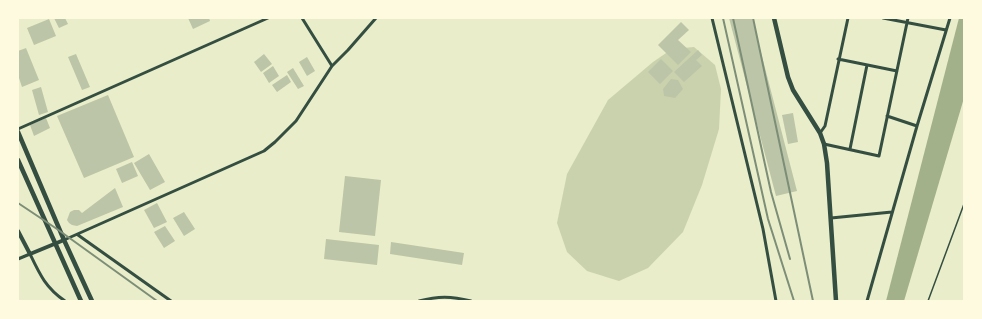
<!DOCTYPE html>
<style>
body{margin:0}
#map{position:relative;width:982px;height:319px;overflow:hidden;background:#e9edc9;font-family:Roboto,sans-serif}
canvas{display:block}
.frame{position:absolute;inset:0;border:19px solid #fefae0;pointer-events:none}
</style>
<div id="map">
<canvas width="982" height="319"></canvas>
<div class="frame"></div>
</div>
<script>
const c = document.querySelector('canvas').getContext('2d');
c.lineJoin = 'round';
function fillPath(path, color) { c.fillStyle = color; c.fill(path, 'evenodd'); }
function stroke(path, color, width, dash) { c.strokeStyle = color; c.lineWidth = width; c.lineCap = dash ? 'butt' : 'round'; c.setLineDash(dash || []); c.stroke(path); }
fillPath(new Path2D(`
 M694,47l21,18 6,24 -2,40 -17,56 -19,47 -35,36 -29,13 -32,-10 -20,-19 -10,-29 10,-49 41,-74 45,-38 19,-13z`), '#cad2ad');
fillPath(new Path2D(`
 M959,18h5v80l-60,203h-18z`), '#a3b18a');
fillPath(new Path2D(`
 M54,18h11l3,6 -9,4z
 M188,18h21l1,3 -17,8z
 M729,18h23l45,173 -21,5z
 M49,19l7,17 -22,9 -7,-17z
 M681,22l8,8 -11,10 13,12 -13,13 -20,-20z
 M26,48l13,32 -17,7 -4,-12v-24z
 M698,50l4,5 -6,5 6,6 -18,16 -10,-10z
 M76,54l14,33 -8,3 -14,-33z
 M264,54l8,10 -11,8 -7,-10z
 M307,57l8,14 -8,5 -8,-14z
 M661,59l12,12 -13,13 -12,-12z
 M273,66l6,10 -10,7 -6,-10z
 M293,68l11,18 -6,3 -11,-17z
 M287,75l4,7 -14,10 -5,-7z
 M671,79l7,1 5,9 -8,9 -11,-2 -1,-7z
 M41,87l7,25 -9,3 -7,-25z
 M108,95l26,62 -50,21 -27,-62z
 M793,113l5,29 -10,2 -6,-29z
 M46,118l4,10 -16,8 -4,-11z
 M149,154l16,28 -15,8 -16,-27z
 M132,162l6,14 -16,7 -6,-14z
 M345,176l36,4 -6,56 -36,-4z
 M115,188l8,19 -46,19 -5,-1 -3,-2 -2,-3 3,-8 4,-2h5l3,3z
 M157,203l10,19 -13,6 -10,-18z
 M184,212l11,17 -11,7 -11,-18z
 M165,226l10,15 -11,7 -10,-16z
 M326,239l53,6 -2,20 -53,-6z
 M391,242l73,11 -2,12 -72,-11z`), '#bcc5a7');
stroke(new Path2D(`
 M928,301l36,-97`), '#344e41', 1.5);
stroke(new Path2D(`
 M302,18l30,48
 M712,18l51,211 13,72
 M883,18l63,12
 M838,59l59,12
 M887,116l30,10
 M18,129l250,-111
 M820,133l5,-7 23,-108
 M824,144l55,12 29,-138
 M850,149l17,-84
 M831,218l61,-6
 M78,235l93,66
 M64,240l200,-89 11,-9 21,-21 36,-55 16,-16 28,-32
 M18,259l12,-5c10,21 16,34 35,47
 M419,301c19,-5 32,-5 52,0
 M867,301l50,-175 33,-108`), '#344e41', 3);
stroke(new Path2D(`
 M18,231l12,23 34,-14`), '#344e41', 4);
stroke(new Path2D(`
 M774,18l14,59 5,13 27,43 4,11 3,19 9,138
 M18,132l46,108 28,61
 M18,160l63,141`), '#344e41', 4.5);
stroke(new Path2D(`
 M723,18l45,201 26,82
 M733,18l38,174 19,67
 M753,18l60,283
 M18,203l39,26 100,72`), '#7c8e77', 2);
</script>
